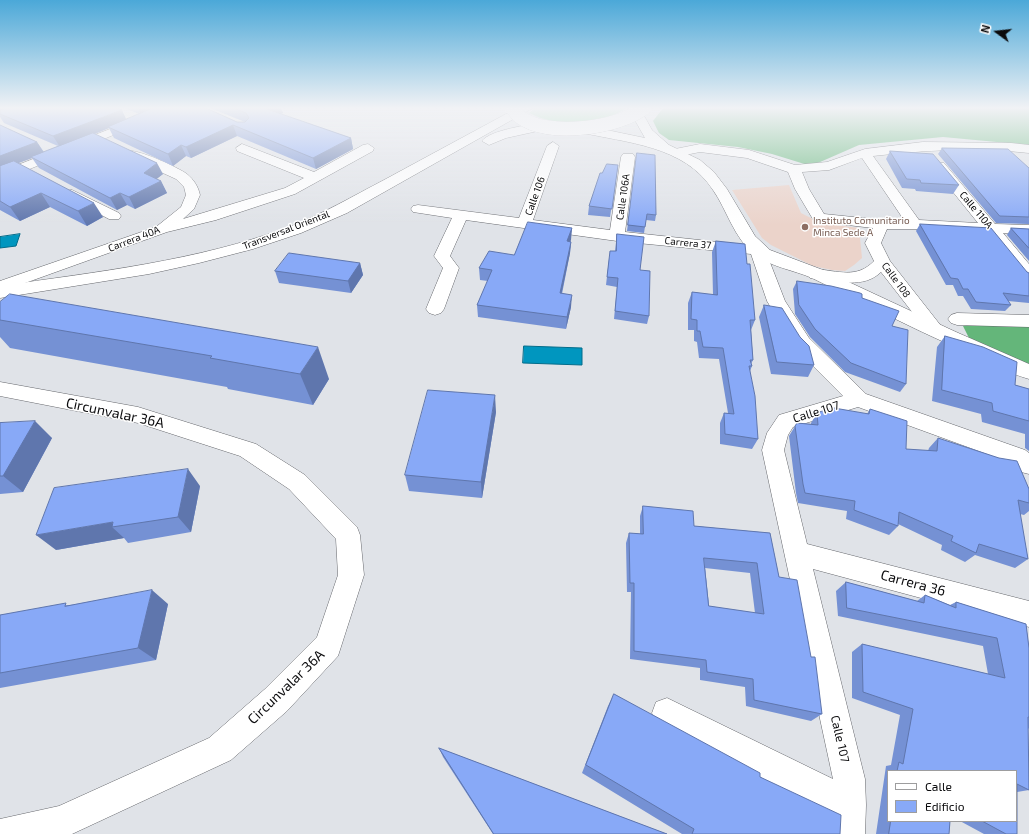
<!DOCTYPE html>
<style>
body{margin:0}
#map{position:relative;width:1029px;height:834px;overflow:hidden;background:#e0e3e8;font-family:"Exo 2",sans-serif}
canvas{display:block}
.legend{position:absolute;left:887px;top:770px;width:130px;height:52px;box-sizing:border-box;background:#fff;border:1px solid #9d9d9e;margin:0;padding:5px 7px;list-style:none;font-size:12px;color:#0b0b0d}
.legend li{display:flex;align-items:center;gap:8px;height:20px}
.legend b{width:20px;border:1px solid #9d9d9e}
.north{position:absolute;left:977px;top:12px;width:40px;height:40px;-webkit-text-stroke:3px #fff;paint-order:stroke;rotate:285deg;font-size:11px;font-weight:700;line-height:16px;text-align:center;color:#0b0b0d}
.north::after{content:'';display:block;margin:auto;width:14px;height:18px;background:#0b0b0d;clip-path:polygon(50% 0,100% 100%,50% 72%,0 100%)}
</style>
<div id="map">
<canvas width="1029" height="834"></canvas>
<ul class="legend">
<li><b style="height:5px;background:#fff"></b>Calle</li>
<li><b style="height:11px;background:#88a9f7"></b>Edificio</li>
</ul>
<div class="north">N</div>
</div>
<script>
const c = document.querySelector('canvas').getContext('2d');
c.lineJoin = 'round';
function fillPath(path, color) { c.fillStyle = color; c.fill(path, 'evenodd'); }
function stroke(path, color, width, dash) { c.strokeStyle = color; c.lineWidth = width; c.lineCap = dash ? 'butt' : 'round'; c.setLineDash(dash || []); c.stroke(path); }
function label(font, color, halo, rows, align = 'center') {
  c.font = font + ' "Exo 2",sans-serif'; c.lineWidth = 3; c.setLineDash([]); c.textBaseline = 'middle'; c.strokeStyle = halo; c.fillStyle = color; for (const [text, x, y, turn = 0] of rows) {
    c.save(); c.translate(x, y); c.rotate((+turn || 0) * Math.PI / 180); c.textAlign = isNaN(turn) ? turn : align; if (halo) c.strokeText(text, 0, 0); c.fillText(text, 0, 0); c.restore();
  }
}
fillPath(new Path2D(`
 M789,185l12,28 20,10 38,5 3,30 -8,7 -9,6 -13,-1 -19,-4 -42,-21 -9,-7 -30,-48z`), '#ebd3ca');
fillPath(new Path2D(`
 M535,108h92c-28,18 -69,20 -98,5z`), '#8ddda1');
fillPath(new Path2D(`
 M663,108h366v37l-86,-8 -84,8 -48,21 -39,-12 -34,-7 -69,-7 -10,-7 -6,-12z
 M979,322l50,2v43l-57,-23 -9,-18z`), '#64b67a');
const water = new Path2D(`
 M20,234l-4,12 -16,2v-11z
 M524,346l58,2v17l-59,-2z`);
fillPath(water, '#0096bf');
stroke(water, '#036c8a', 1);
const street = new Path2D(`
 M164,108h16l-180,73v-9z
 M553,142l6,4 -26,74 77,10 11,-73 2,-3h10l2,3 -10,75 139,15 21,54 24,37 57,56 159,56 4,3v21l-8,-2 -12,-10 -151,-55 -65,20 -5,8 -4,15 23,94 222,57v26l-216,-58 52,210 1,26 -1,29h-34l2,-20 -177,-90 -4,-11 4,-11 11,-4 166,81 -71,-329 5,-17 12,-18 64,-19 -48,-48 -28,-47 -16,-47 -134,-13 -151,-21 -16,36 9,12 -15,41 -3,4 -6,2 -6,-2 -3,-4 17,-41 -9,-12 18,-38 -39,-6 -2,-3 2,-3 5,-1 101,13 28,-72z
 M923,142l88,1 18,2v8c-52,-6 -104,-3 -156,3l46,64 59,3 -46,-57 2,-3h10l51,61 34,1v10l-26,-2 26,31v15l-6,-1 -37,-46 -72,-3h-27l-6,14 9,18 55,70 -3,4 -6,2 -6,-2 -49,-63c-17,17 -44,9 -65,7l-6,-1 -2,-4 2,-4 6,-1c22,2 41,10 58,-8l-9,-18 8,-15 -59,-7 -19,-32 -7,-17 -41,-14 -47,-6 -25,5 -6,-4 1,-3 30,-6 49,6 46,15 32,-3 38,-13zM862,158l42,62h-22l-58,-6 -15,-25 -7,-17 27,-2z
 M242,144l72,28 49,-27 5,-1 6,4 -1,3 -78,43 -79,26 -49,12 -167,60v-11l156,-54 25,-20 5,-12 -2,-8 -8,-8 -48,-22 -1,-3 1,-3c10,-2 51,17 59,23 7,6 11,12 13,21l-6,14 -11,10 102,-31 19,-10 -67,-27 -1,-3z
 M72,190l47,23 2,3 -2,3h-10l-42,-22 -2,-3 2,-3z
 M957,313l72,2v12l-72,-2 -6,-2 -3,-4 3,-4z
 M0,382l138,25 118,37 49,31 52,52 3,8 4,40 -26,81 -51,55 -56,49 -159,74h-72v-15l59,-13 150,-68 56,-49 52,-52 21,-62 -2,-36 -47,-50 -49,-33 -102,-33 -138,-27z`);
const secondary = new Path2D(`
 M517,108h16l-186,105 -46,20 -48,16 -54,14 -50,11 -149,24v-12c97,-14 197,-25 289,-59 34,-13 64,-31 95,-47 44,-24 89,-48 133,-72z
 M638,111l4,1 10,18 17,15 31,15 14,12 13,17 28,47 15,14 53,20 133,62 73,32v15c-24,-7 -47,-19 -70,-30 -49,-22 -98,-47 -147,-71 -18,-8 -42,-11 -58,-24 -20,-16 -27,-44 -41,-64 -29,-45 -87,-47 -134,-58l-2,-3 6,-4 62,13 -13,-23z
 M543,122l4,1 2,3 -2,3 -41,9 -17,7 -7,-4c8,-11 47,-16 61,-19z`);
stroke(street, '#66686d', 1);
stroke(secondary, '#66686d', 1);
fillPath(street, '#fff');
fillPath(secondary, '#fff');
const secondaryBridge = new Path2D(`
 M512,108c3,3 5,7 8,9 27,21 99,11 124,-9`);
stroke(secondaryBridge, '#66686d', 14, []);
stroke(secondaryBridge, '#fff', 14);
fillPath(new Path2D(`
 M0,108l126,12 13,-6 -15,-6h82l31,14h8l-35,-14h71l2,5 -2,1 70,24 2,11 -37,20 -79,-33 -46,22 -5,-2 -13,10 -59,-28 -5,-10 -14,6 68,40 -7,5 5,2 6,12 -32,16 -8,-4 -10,5 -78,-42 -7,-10 -14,5 85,54 -16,9 -37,-19 -30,14 -20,-11v-85l37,17 7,10 14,-6 -54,-23 -4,-6z
 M942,148l87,20v56l-33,-1 -58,-69z
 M890,151l69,34 -6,9 -37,-3 -1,-2 -13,-1 -16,-29z
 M637,153l19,62 -1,6 -9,-1 -2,13 -17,-2z
 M618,166l-8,51 -22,-2 1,-9 13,-33z
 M920,224l109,49v30l-21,-2 3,4 -6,6 -34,-2 -8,-13h-5l-5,-11h-7l-30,-54z
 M572,228l-2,13 1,1 -1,11 -8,41 9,13 -5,22 -88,-12 -1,-12 11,-24 -8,-1 -1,-12 35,-13z
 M1011,228l18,1v32l-22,-26z
 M617,234l23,36 9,46 -2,8 -33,-5 3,-32 -11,-2 3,-26 6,-8z
 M716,241l31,23 8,56 -4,10 2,30 -2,4 1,2 -2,5 8,68 -6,10 -32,-5v-21l4,-10h4l-9,-54 -20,-1 -2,-16 -3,-1v-11h-6v-27l4,-11 21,3 -1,-43z
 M360,263l3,12 -12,18 -72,-10 -4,-12z
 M797,281l65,17 30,28 14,58 -6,8 -55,-20 -35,-35 -15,-23 -2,-25z
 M0,302l329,77 -16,26 -85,-16 -1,-2 -217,-39 -10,-11z
 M764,305l50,60 -6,12 -37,-3 -12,-57z
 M945,336l70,49 14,4v62l-4,-3v-14l-43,-12 -1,-8 -49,-13 5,-54z
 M870,409l36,40 22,2 1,-3 9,-10 91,51v22l-5,4 -4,-1 8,45 -13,9 -40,-13 -10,7 -24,-12 1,-5 -44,-21v2l-9,9 -43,-16 1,-8 -49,-8 -2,-10 -7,-57 8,-13 14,1v-1l6,-10 50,1z
 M496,412l-14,86 -73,-7 -4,-16z
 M0,423l52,15 -29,54 -23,2z
 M200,486l-9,46 -63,11 -4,-5 -68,12z
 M643,506l51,20 76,7 9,44 43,137 -11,7 -65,-15 -1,-19 -45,-7v-12l-70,-9 1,-67h-4l-1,-49 3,-10 11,1v-18zM705,568l45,5 5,40 -46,-7z
 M846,582l71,19 8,-6 25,10 6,-3 70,22 3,24v80l-1,1 1,61 -12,2v42h-33l-24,-13h56v-50h-128v50h62l-1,13h-73l10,-68 5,-1 9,-50 -48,-17v-46l10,-8 126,30 -5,-28 -145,-30 -2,-25z
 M168,604l-12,56 -156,28v-73l68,-10z
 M614,694l146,83 80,57h-158l-100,-61 26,-67z
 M439,748l228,86h-174l-50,-77z`), '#7591d4');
fillPath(new Path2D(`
 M0,108h13l-13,6z
 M138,108h21l-18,7z
 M267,108h14l2,5 -13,6z
 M122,110l5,11 -19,6 1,1 -49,19 -7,-11z
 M233,125l4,11 -46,22 -5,-11z
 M351,138l2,11 -37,20 -3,-11z
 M37,142l7,11 -13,4 1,1 -32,12v-14z
 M181,145l5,11 -13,10 -5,-12z
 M157,163l6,11 -14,11 -5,-12z
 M161,181l6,12 -32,16 -6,-12z
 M41,193l9,14 -30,14 -10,-14z
 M120,193l7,12 -10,5 -7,-12z
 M94,203l9,14 -16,9 -9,-15z
 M572,228l-1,12 -5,13 1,-12z
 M571,242l-1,11 -11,52 1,-12z
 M360,263l3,12 -12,18 -3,-12z
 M572,295l-1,12 -5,22 1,-12z
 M318,347l11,32 -16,26 -13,-31z
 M495,395l1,17 -14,86 -1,-16z
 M35,421l17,17 -29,54 -20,-16z
 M188,469l12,17 -9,46 -13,-15z
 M113,522l-1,5 12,11 -68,12 -20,-15z
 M152,590l16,14 -12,56 -18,-12z`), '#5f76ad');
const building = new Path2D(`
 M6,108h112l4,2 -69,26 -53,-22v-3z
 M153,108h53l31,14h8l4,-4 -3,-5 -12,-5h33v1l84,29 -38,20 -80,-33 -47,22 -5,-2 -13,9 -60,-27z
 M0,125l37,17 -37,14z
 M93,133l64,30 -13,10 17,8 -32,16 -9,-4 -10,5 -79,-41z
 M942,148l66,1 21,19v49l-29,-1z
 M890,151l43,3 26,31 -38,-2 -1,-3 -13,-1z
 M637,153l18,2 1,60 -9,-1 -2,13 -17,-2z
 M14,161l80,42 -16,8 -37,-18 -31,14 -10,-6v-35z
 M607,164l11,1 -6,44 -23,-3 11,-33h2z
 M528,222l44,6 -5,13 4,1 -11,51 12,2 -5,22 -90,-12 15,-35 -13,-2 10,-17 25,4z
 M920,224l71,4 36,44 2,1v23l-26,-3 8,12 -35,-3 -8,-13h-5l-5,-10 -7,-1z
 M1011,228l18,1v19z
 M617,234l27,3 -4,33 10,1 -1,45 -34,-5 3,-33 -11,-1 3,-26h6z
 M716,241l29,3 2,20h3l5,56h-5l3,40h-3l2,6h-3l6,30 3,43 -33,-5 -1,-21 10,1 -11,-66 -20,-1 -3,-16h-3v-11l-6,-1 1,-27 25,3z
 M289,253l71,10 -12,18 -73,-10z
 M797,281l34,5 29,7 2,1v4l37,13 -7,15 16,4 -2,54 -55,-21 -36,-34 -16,-24z
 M10,294l308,53 -18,27 -90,-16 2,-2 -212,-36v-18z
 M764,305l18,3 18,29 9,9 5,19 -37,-3z
 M945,336l38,11 34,15 -2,23 14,4v32l-36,-10 -1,-8 -50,-13z
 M428,390l67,5 -14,87 -76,-7z
 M834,408l35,6 1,-5 37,12 -1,28 31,2 1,-13 61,20 18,3 12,28v14l-11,-3 10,59 -49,-15 -3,9 -25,-12 2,-5 -54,-24 -1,14 -44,-16 1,-9 -50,-8 -2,-9 -8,-58 2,-3 21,2 -1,-12z
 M35,421l-32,55h-3v-53z
 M188,469l-10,48 -66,10 1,-5 -77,13 18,-47z
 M643,506l50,5 1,15 76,7 9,44 18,3 14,77h4l7,57 -68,-14 -1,-21 -46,-7 -1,-12 -72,-9v-68h-4l-1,-50 14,1zM704,558l53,5 7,51 -55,-8z
 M846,582l78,21 1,-8 31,13v-6l70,22 3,24v69h-1l1,73 -12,-6v50h-11l-24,-13h34v-50h-119l2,-9 4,2 10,-55 -50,-17 -1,-48 143,34 -8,-40 -150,-30z
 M152,590l-14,58 -138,25v-58l66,-12 -1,3z
 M614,694l146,79v4l81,38 -1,19h-148l2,-5 -108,-64z
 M439,748l228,86h-173z
 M891,821h59l-1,13h-60z`);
fillPath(building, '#88a9f7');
stroke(building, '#5f76ad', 1);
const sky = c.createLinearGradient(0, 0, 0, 225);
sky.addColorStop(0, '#4ba8d8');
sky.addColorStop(0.48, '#f1f2f5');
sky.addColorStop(1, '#f1f2f500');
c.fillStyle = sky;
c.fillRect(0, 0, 1029, 225);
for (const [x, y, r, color] of [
 [805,227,4,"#8d6e63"]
]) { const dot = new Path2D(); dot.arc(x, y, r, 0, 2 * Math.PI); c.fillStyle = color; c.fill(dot); stroke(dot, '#fff', 1.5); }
label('10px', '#0b0b0d', '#fff', [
 ["Calle 106",535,196,-70],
 ["Calle 106A",623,197,-82],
 ["Calle 110A",976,210,50],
 ["Transversal Oriental",286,230,-21],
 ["Carrera 40A",134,239,-21],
 ["Carrera 37",688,243,6],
 ["Calle 108",896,280,54]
]);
label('10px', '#785e54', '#fff', [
 ["Instituto Comunitario",813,221],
 ["Minca Sede A",813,233]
], 'left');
label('12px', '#0b0b0d', '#fff', [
 ["Calle 107",816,412,-17],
 ["Calle 107",840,739,77]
]);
label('14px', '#0b0b0d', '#fff', [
 ["Circunvalar 36A",115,413,12],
 ["Carrera 36",913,583,15],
 ["Circunvalar 36A",286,687,-44]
]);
</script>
